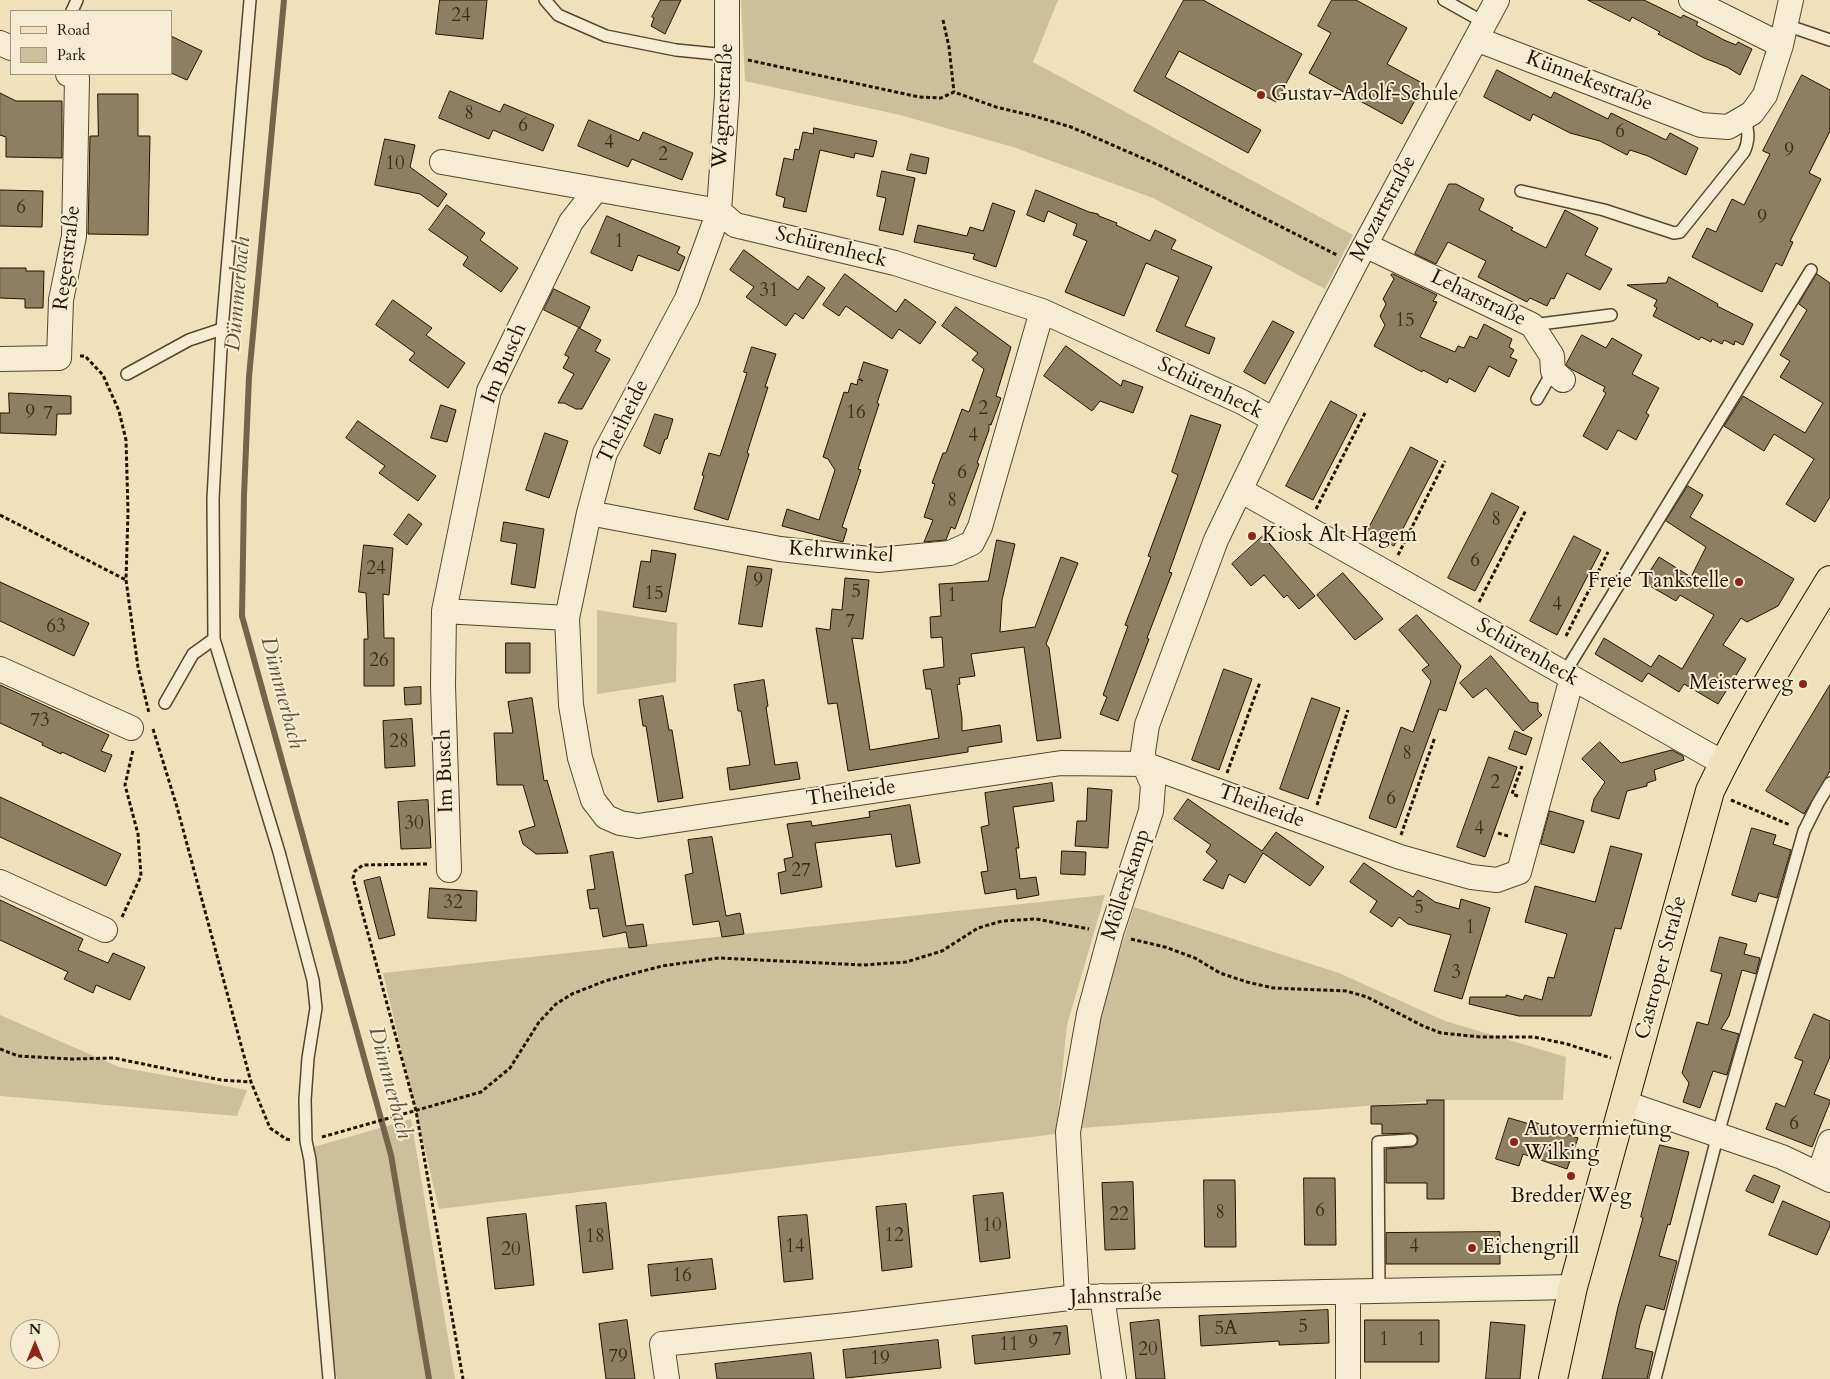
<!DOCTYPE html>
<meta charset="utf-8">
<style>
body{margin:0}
#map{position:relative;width:1830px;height:1379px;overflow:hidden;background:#f0e1bc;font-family:Cardo,serif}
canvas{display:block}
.legend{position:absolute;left:10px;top:10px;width:162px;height:65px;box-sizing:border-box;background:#f5ecd3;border:1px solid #a1957f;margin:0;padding:6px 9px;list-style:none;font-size:15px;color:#241200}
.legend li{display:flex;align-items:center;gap:10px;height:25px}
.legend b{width:25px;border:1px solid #a1957f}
.north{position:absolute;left:10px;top:1319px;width:50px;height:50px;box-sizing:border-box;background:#f5ecd3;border:1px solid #a1957f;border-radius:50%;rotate:0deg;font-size:14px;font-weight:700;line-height:20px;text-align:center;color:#241200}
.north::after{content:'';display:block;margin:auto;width:18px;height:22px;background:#8f2418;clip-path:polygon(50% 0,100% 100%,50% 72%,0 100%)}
</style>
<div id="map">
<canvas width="1830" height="1379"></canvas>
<ul class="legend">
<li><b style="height:6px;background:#f0e1bc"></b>Road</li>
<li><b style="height:14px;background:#cdbe9c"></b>Park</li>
</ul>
<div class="north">N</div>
</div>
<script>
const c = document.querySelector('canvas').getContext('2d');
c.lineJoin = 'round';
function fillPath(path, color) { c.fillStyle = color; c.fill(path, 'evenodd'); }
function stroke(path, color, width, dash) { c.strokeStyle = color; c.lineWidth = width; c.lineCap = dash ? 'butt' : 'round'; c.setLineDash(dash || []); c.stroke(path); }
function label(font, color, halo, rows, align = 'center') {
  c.font = font + ' Cardo,serif'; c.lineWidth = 4; c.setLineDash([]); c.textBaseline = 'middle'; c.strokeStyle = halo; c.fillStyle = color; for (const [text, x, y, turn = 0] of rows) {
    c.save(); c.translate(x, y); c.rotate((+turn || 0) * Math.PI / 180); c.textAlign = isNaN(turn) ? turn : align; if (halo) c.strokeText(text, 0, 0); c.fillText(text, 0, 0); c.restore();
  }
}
fillPath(new Path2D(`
 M741,0h317l-25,62 320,173 -28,54 -172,-91 -140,-51 -113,-32 -155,-34z
 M597,610l80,13 -1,59 -79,12z
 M1105,895l-38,130 -11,109 -617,75 -56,-236z
 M1134,907l205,66 106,48 121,36 -3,43h-119l-362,28 13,-102z
 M0,1015l119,52 128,23 -10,26 -237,-20z
 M411,1119l44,260h-118l-3,-17 -20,-215z`), '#cdbe9c');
stroke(new Path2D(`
 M284,0l-35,377 -5,118 -2,121 149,539 38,224`), '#75644a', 6);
const building = new Path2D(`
 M440,0h47l-4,39 -47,-5z
 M661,0h20l-16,34 -14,-8 3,-8 -2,-1z
 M1184,0h19l99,54 -26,48 -97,-51 -14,26 96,53 -13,23 -114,-62z
 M1332,0h24l51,28 -20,36 37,20 -22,40 -93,-51 22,-40 -13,-7z
 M1588,0h56l37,18 2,-3 15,7 -2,3 28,15 12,5 2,-3 14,7 -12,26 -13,-8 -23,-9 -46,-24 2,-2 -28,-15 -2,4z
 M171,36l31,15 -15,29 -16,-7z
 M1497,70l54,28 3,-6 54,27 3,-6 55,27 4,-7 28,15 -12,27 -38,-19 -18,-6 -3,5 -27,-14 -30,-8 -37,-19 -3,7 -46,-24z
 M1802,75l28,15v41l-21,42 12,6 -31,62 3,1 -11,24 -6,-3 -14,29 -70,-35 15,-29 9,4 16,-33 12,6 26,-51 -7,-3z
 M450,91l50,21 4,-8 50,21 -11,26 -50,-21 -4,9 -50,-21z
 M0,93l16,8h46v57l-56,-1v-20l-6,-2z
 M98,94h40v42h12l-2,99 -60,-1 2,-98h8z
 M589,120l50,21 4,-9 50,21 -11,27 -50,-21 -4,8 -50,-21z
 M814,128l63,13 -4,16 -18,-4 -1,5 -34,-8 -14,62 -23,-5 2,-9 -9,-3 8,-37 9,2 2,-11 4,1 4,-18 10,2z
 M385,139l30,6 -5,22 37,27 -9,13 -18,-13 -45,-9z
 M911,154l18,4 -3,16 -19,-4z
 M882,171l33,7 -12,57 -24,-5 7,-32 -9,-2z
 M1449,184h7l28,15 -5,11 34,18 -2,2 35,18 19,-38 33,18 -13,27 27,14 -12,21 -33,-17 -13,26 -3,-1 -4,8 -17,-8 -3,4 -49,-25 8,-16 -38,-19 -12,22 -21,-10z
 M0,190l43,1 -1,36 -42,-1z
 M1036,190l53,22 9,2 1,2 18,7 -1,2 34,16 5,-11 21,10 -5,9 41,18 -27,59 30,12 -6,16 -53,-23 23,-54 -33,-14 -22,53 -59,-24 22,-51 -14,-6 4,-11 -29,-13 -4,11 -17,-7z
 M993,203l22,8 -19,56 -23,-8 2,-5 -61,-12 4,-17 49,11 3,-9 13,4z
 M447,205l38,28 -5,7 38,28 -17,24 -38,-27 5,-8 -39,-27z
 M607,216l73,31 -3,6 8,4 -6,14 -41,-16 -6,16 -41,-18z
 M744,250l54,40 10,-14 17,12 -22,31 -8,-6 -9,13 -40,-29 8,-10 -24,-17z
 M0,268h26v3h18l-1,37h-18v-9l-25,-1z
 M845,274l51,38 9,-13 31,23 -16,22 -21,-15 -7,10 -46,-33 -7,10 -16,-11z
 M1393,274l44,21 -4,6 4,1 -17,35 35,15 3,-6 6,2 6,-12 7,3 7,-15 28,15 -3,8 5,3 -4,7 7,3 -8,17 -20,-11 -14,26 -26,-14 -2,5 -24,-13 -1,2 -48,-26 11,-21 -5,-9 6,-12 -3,-5 11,-20 -3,-4z
 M1817,274l13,9v214l-15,25 -29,-18 28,-45 -40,-25 -10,17 -40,-25 19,-30 62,37 18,-30 -43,-26 10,-16 -10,-6 27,-45 -8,-6z
 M1669,277l49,27 -1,2 36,18 -10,21 -8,-4 -1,4 -10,-5 -2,4 -10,-5 -1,3 -10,-5 -2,3 -46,-24 4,-8 -3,-2 3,-6 -30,-15 39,-2z
 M554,289l36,18 -10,21 -36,-18z
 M393,300l39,28 -6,7 39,28 -17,25 -39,-28 6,-7 -39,-28z
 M956,307l55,40 -15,49 5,2 -10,27 -2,-1v6l-12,33 2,1 -24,65 -4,-2 -5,13 -22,2 9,-22 -9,-3 11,-33 -3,-1 11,-30h3l16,-44 7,3 15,-43 -12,-9 6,-7 -36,-27z
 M1273,321l21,11 -29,52 -21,-12z
 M579,328l22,12 -6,11 15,8 -28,50h-6l-12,-6h-6l16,-29 -11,-6 6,-11 -4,-2z
 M1582,335l24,13 6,-10 30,17 -10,19 27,14 -13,25 3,2 -13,25 -18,-10 -11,20 -24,-14 23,-43 -3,-2 2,-4 -34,-18 -5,-4z
 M1066,346l55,40 2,-6 20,7 -10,26 -33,-12 -8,10 -48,-35z
 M752,347l24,7 -11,33h3l-21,66 2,1 -21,66 -34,-11 10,-33 -2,-1 7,-22 11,3 27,-83 -3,-1z
 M864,362l24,8 -11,33 2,1 -21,65 3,1 -19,57 5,2 -4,13 -61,-16 5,-17 32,11 16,-50 -7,-11 -5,-2 21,-65 4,1 3,-10 6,2 1,-6 5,2 -4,-3z
 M9,393l62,3v18h-14l-1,21 -56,-2v-20h9z
 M1331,401l26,14 -44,85 -27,-14z
 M441,405l15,5 -9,32 -16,-4z
 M655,414l18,5 -6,20h-2l-5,15 -16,-8z
 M1191,415l30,10 -52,147 3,1 -25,65 2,1 -31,82 -18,-7 7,-17 -4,-2 25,-69 -3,-1 26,-68 -3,-1 30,-81 -6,-3z
 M358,421l78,55 -18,25 -39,-28 6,-7 -39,-28z
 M545,433l23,8 -19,57 -23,-8z
 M1411,447l27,14 -44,85 -27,-14z
 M1688,486l15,9 -13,22 104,62 -16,27 -31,16 -6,-4 -18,27 23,14 -28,45 -34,-20 -5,8 -31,-19 -6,9 -47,-28 9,-16 47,29 8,-12 23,14 32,-54 -34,-20 -4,6 -33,-19 16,-25 32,20 15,-30 -40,-26z
 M1492,493l27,14 -44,84 -27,-13z
 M409,514l13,10 -15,21 -13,-10z
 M504,522l40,7 -9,59 -24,-4 6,-40 -16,-3z
 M1263,536l52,60 -16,13 -12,-14 -3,3 -20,-23 -13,11 -19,-22z
 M1574,536l27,14 -44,85 -27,-14z
 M997,540l18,4 -13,56 -2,32 35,-5 26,-70 17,6 -32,81 3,4 12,90 -24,3 -13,-94 -53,7 4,22 -16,2 1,6 -3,1 5,33v13l38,-6 2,17 -34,5v5l-120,19 -11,-68 -9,1 -12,-76 14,2 2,-21 10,1 3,-32 24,2 -6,59 -11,-1 18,112 69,-12 -8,-49h-5l-3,-19 21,-3 -2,-30 -11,1 -1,-21 11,-1 -2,-32 49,-3z
 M364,545l29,3 -4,47 -6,-1 1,44h10v48h-30v-47h4l-2,-46 -7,-1z
 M652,550l24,4 -10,58 -33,-5 8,-46 9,1z
 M748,566l24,3 -10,58 -23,-3z
 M1343,573l40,46 -28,21 -38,-45z
 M0,582l89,41 -15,33 -74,-35z
 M1417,615l44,51 -15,45 -7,-2 -43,119 -27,-10 32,-91 12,5 18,-51 -9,-11 7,-5 -30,-35z
 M506,643h24v30h-24z
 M1491,656l39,46 8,1v8l4,4 -19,16 -37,-43 -13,10 -13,-15z
 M1224,669l28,10 -33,91 -27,-10z
 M764,680l4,26 -2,1 9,58 22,-3 3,17 -70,11 -3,-22 23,-3 -9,-54h-3l-4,-26z
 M0,685l109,50 -8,16 11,4 -7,17 -43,-20 -1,2 -19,-9 1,-2 -43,-20z
 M1830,685v86l-26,43 -38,-23z
 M421,687v17l-16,1 -1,-17z
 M663,696l6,34h3l11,68 -25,4 -12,-76h-3l-4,-26z
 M532,698l12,83 3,-1 21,73 -32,1 -13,-10 -4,-13 16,-5 -12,-41h-26l-3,-52h19l-5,-31z
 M1312,698l28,10 -32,91 -28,-10z
 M412,719l3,47 -30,2 -2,-47z
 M1515,731l17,7 -6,17 -17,-6z
 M1600,742l21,21 51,-13 11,6 1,4 -30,10 2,10 -9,3v3l-20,5 -8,28 -28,-8 3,-12 11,-17 -23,-23z
 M1489,757l28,10 -32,90 -28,-10z
 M1052,783l2,18 -41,6 6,41h-3l4,31 16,-2 3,18 -22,4 -1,-10 -31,5 -4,-22 7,-1 -7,-44 8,-2 -4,-32z
 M1088,788l24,2 -4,58 -33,-2 2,-25h9z
 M0,797l121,57 -15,32 -106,-49z
 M1188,799l74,52 14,-19 48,35 -14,19 -47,-33 -18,30 -16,-9 -6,15 -20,-9 14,-19 -11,-9 5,-7 -37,-26z
 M428,800l3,48 -30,1 -3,-47z
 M910,805l10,58 -24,4 -5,-33 -76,9 7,44 -41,7 -3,-21 8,-2 -2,-12 9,-2 -6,-33 24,-3 1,5 58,-9 -1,-5z
 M1550,811l34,10 -10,32 -33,-9z
 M1752,828l24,7 -3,9 18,6 -14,48 -18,-5 -3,9 -24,-7z
 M712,837l14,79 14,-3 4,21 -22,3 -3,-16 -26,4 -8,-50 8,-2 -5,-33z
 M1611,846l31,8 -21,75 -6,-1 -24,88h-72l-50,-12 1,-7h36v-2l17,5 2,-5 17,5 6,-23 6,1 13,-44 -42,-12 10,-36 60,16z
 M1062,851l24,1 -1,23 -24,-1z
 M613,852l13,74 17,-2 4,22 -18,2 -3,-16 -23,5 -5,-29 -8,1 -3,-19 8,-1 -5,-33z
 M1364,863l49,34 5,-7 17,12 24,7 2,-10 29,9 -28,91 -28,-8 17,-56 -43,-11 -9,-7 -7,10 -22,-15 7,-11 -27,-19z
 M380,877l15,58 -16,4 -15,-58z
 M430,888l47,3 -1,30 -48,-3z
 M0,900l83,39 -5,11 30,13 5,-10 32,14 -15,33 -34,-15 -3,8 -29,-14 4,-7 -68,-32z
 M1720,937l27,7 -3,10 16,4 -4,16 -14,-4 -13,46 -8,13 18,5 -12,41 -14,-4 -13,37 -17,-6 6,-19 -7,-10 15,-51 11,3 14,-51 -11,-3z
 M1814,1014l16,7v36l-16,37 16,6v2l-18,45 -46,-18 10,-26 9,4 18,-46 -8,-3z
 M1427,1100h17v99h-17v-16h-41v-34l26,-2 5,-3 1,-5 -1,-3 -6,-3 -29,1v-10h-11v-18l56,-2z
 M1509,1118l24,7 1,-3 44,16 -11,31 -44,-15 -4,12 -23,-7z
 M1660,1145l29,7 -19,73 -2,-1 -9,32 18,5 -13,49 -18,-5 -6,19 -5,24 18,4 -6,27h-45l16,-72 25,-89 -2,-1z
 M1754,1175l26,11 -7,17 -27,-12z
 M1304,1178h31l1,67h-31z
 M1204,1180h31l1,67h-31z
 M1133,1182l2,67 -30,1 -3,-67z
 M1003,1193l7,65 -30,4 -7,-66z
 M1783,1201l47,21v4l-13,29 -48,-20z
 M606,1203l7,66 -30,4 -7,-67z
 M906,1204l6,63 -30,4 -6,-64z
 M526,1214l8,71 -39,4 -8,-71z
 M807,1215l6,64 -29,3 -6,-65z
 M1500,1232v32h-114v-31z
 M712,1259l4,30 -65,7 -3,-31z
 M1328,1310l1,33 -50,2v-4l-78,5 -2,-30z
 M627,1320l8,59h-29l-7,-55z
 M1159,1320l6,59h-29l-6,-56z
 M1365,1320h74v42h-74z
 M1491,1322l34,3 -5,54h-34z
 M1067,1326l3,28 -95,10 -3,-28z
 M938,1340l3,28 -95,10 -3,-28z
 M811,1353l3,26h-97l-2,-15z`);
fillPath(building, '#8e7e62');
stroke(building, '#241200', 1);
const service = new Path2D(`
 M250,0l-28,329 -9,170 1,140 65,213 34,128 3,28 -8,50 -3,42 1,41 4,19 19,219
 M545,0l13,15 48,21 70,14 51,5
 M1444,0l41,23
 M72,11l5,-11
 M1786,25l44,15
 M1521,191l83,19 70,23 6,-1 64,-80c6,-13 4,-21 1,-34
 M1532,325l79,-10
 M127,374l62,-34 33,-11
 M1537,399l16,-28
 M1564,674l247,-404
 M165,703l28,-49 21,-15
 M1379,1291l-1,-149 33,-2
 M1655,1379l63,-245 86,-303 14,-28 12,-20`);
const minor = new Path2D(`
 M727,0v95l-8,116 -32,88 -82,154 -16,60 -22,105 4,87 9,53 13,42 13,17 14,6 18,3 423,-63 83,1 256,93 71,20 26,3 22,-8 53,-194
 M1691,0l90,45
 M1476,39l225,86 27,2 24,-14 13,-18 16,-50 10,-45
 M0,43l11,5
 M442,162l277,49 16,14 160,38 147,48 200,91 32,18 -34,70 483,273
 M1365,245l167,80 20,31 1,15 10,9
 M0,359l59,-1 2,-58 13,-64 3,-158 -9,-4
 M1274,420l84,-162 139,-258
 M589,513l191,36 98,11 72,-7 22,-10 8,-16 62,-216
 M444,611l123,7
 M0,669l131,59
 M449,870l-6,-184 1,-75 45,-220 82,-169 24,-31
 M0,882l105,48
 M1625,1103l157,54 48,23
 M1819,1174l11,-32
 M1348,1292v87
 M1102,1296l12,83
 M1077,1297l-9,-165 21,-118 22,-81 40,-122 2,-26 -9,-21 -1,-12 4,-27 69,-185 24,-50
 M667,1379l-5,-35 185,-19 230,-28 496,-10`);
const primary = new Path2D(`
 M1553,1379l20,-92 137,-496c35,-73 78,-142 120,-211`);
stroke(service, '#57462f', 14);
stroke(minor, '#57462f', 26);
stroke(primary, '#241200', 30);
stroke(new Path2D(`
 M943,20l6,27 5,45
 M748,60l171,37 22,1 13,-6 42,15 38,9 37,11 92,40 174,88
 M80,356h5l18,19 16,36 7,29 2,72 -2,68 12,87 11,46
 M1316,509l49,-96
 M0,515l126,65
 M1398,555l47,-94
 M1479,602l47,-92
 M1566,636l42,-84
 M153,729l24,78 74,275 19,46 16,11 5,1
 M1227,773l33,-91
 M1518,796l-6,-2 10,-28
 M1731,800l59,25
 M1317,805l31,-95
 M1498,833l10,3
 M1401,835l34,-98
 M427,864l-64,1 -8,6 -2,7 63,233 47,268
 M122,917l19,-41 -3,-42 -13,-49 8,-35
 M1131,939l34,8 30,11 25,15 27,9 26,6 73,3 21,6 56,29 18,7 40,4h53l33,7 44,14
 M0,1049l18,7 53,3 43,-1 107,22 30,2
 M322,1137l159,-45 29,-24 29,-46 17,-18 16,-10 33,-13 57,-15 57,-8 144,7 43,-3 36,-11 36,-23 24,-7 34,-2 53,10`), '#241200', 3, [4, 2.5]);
stroke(service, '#f5ecd3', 11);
stroke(minor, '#f5ecd3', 24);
stroke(primary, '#f0e1bc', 28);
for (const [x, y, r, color] of [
 [1261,95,5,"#8f2418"],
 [1252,536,5,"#8f2418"],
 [1739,582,5,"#8f2418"],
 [1803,684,5,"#8f2418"],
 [1514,1142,5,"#8f2418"],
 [1571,1176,5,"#8f2418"],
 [1472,1248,5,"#8f2418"]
]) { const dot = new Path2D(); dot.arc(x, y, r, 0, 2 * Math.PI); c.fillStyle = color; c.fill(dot); stroke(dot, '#f5ecd3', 2); }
label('19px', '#3e2d18', null, [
 ["24",461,17],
 ["8",469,115],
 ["6",523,127],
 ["6",1620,133],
 ["4",609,144],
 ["9",1789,152],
 ["2",663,156],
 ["10",395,165],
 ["6",21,209],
 ["9",1762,219],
 ["1",619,243],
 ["31",769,292],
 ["15",1405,322],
 ["2",983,410],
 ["9",30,414],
 ["16",856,414],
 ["7",48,415],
 ["4",973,437],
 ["6",962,474],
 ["8",952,502],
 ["8",1496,521],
 ["6",1475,562],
 ["24",376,570],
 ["9",758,582],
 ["5",856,593],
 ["15",654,595],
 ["1",952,597],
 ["4",1557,606],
 ["7",850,623],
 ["63",56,628],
 ["26",379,662],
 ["73",40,722],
 ["28",399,743],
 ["8",1407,755],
 ["2",1495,784],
 ["6",1391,800],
 ["30",414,825],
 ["4",1479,830],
 ["27",801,872],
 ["32",453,904],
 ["5",1419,909],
 ["1",1470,929],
 ["3",1456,974],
 ["6",1794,1125],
 ["6",1320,1212],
 ["8",1220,1214],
 ["22",1119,1216],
 ["10",992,1227],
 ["12",894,1237],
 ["18",595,1238],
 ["14",795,1248],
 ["4",1414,1248],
 ["20",511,1251],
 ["16",682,1277],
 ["5",1303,1328],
 ["5A",1226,1330],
 ["7",1057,1341],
 ["1",1384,1341],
 ["1",1421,1341],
 ["9",1033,1344],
 ["11",1009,1346],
 ["20",1148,1351],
 ["79",618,1358],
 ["19",880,1360]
]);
label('21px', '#241200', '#f5ecd3', [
 ["Künnekestraße",1589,82,21],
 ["Wagnerstraße",724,106,-87],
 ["Mozartstraße",1384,209,-62],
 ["Schürenheck",831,248,14],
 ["Regerstraße",68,258,-83],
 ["Leharstraße",1478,299,26],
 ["Im Busch",505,364,-67],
 ["Schürenheck",1210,389,26],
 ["Theiheide",624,422,-64],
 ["Kehrwinkel",841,553,4],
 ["Schürenheck",1527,653,30],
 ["Im Busch",446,771,-92],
 ["Theiheide",851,794,-8],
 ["Theiheide",1261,807,20],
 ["Möllerskamp",1127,885,-72],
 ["Castroper Straße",1662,968,-75],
 ["Jahnstraße",1116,1297,-2]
]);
label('21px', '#241200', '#f5ecd3', [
 ["Gustav-Adolf-Schule",1271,95],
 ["Kiosk Alt Hagem",1262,536],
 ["Freie Tankstelle",1729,582,"right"],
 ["Meisterweg",1793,684,"right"],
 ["Autovermietung",1524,1130],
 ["Wilking",1524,1154],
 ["Bredder Weg",1571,1197,"center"],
 ["Eichengrill",1482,1248]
], 'left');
label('italic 22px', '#615038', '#f5ecd3', [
 ["Dümmerbach",239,294,-85],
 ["Dümmerbach",281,693,75],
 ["Dümmerbach",389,1083,75]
]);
</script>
